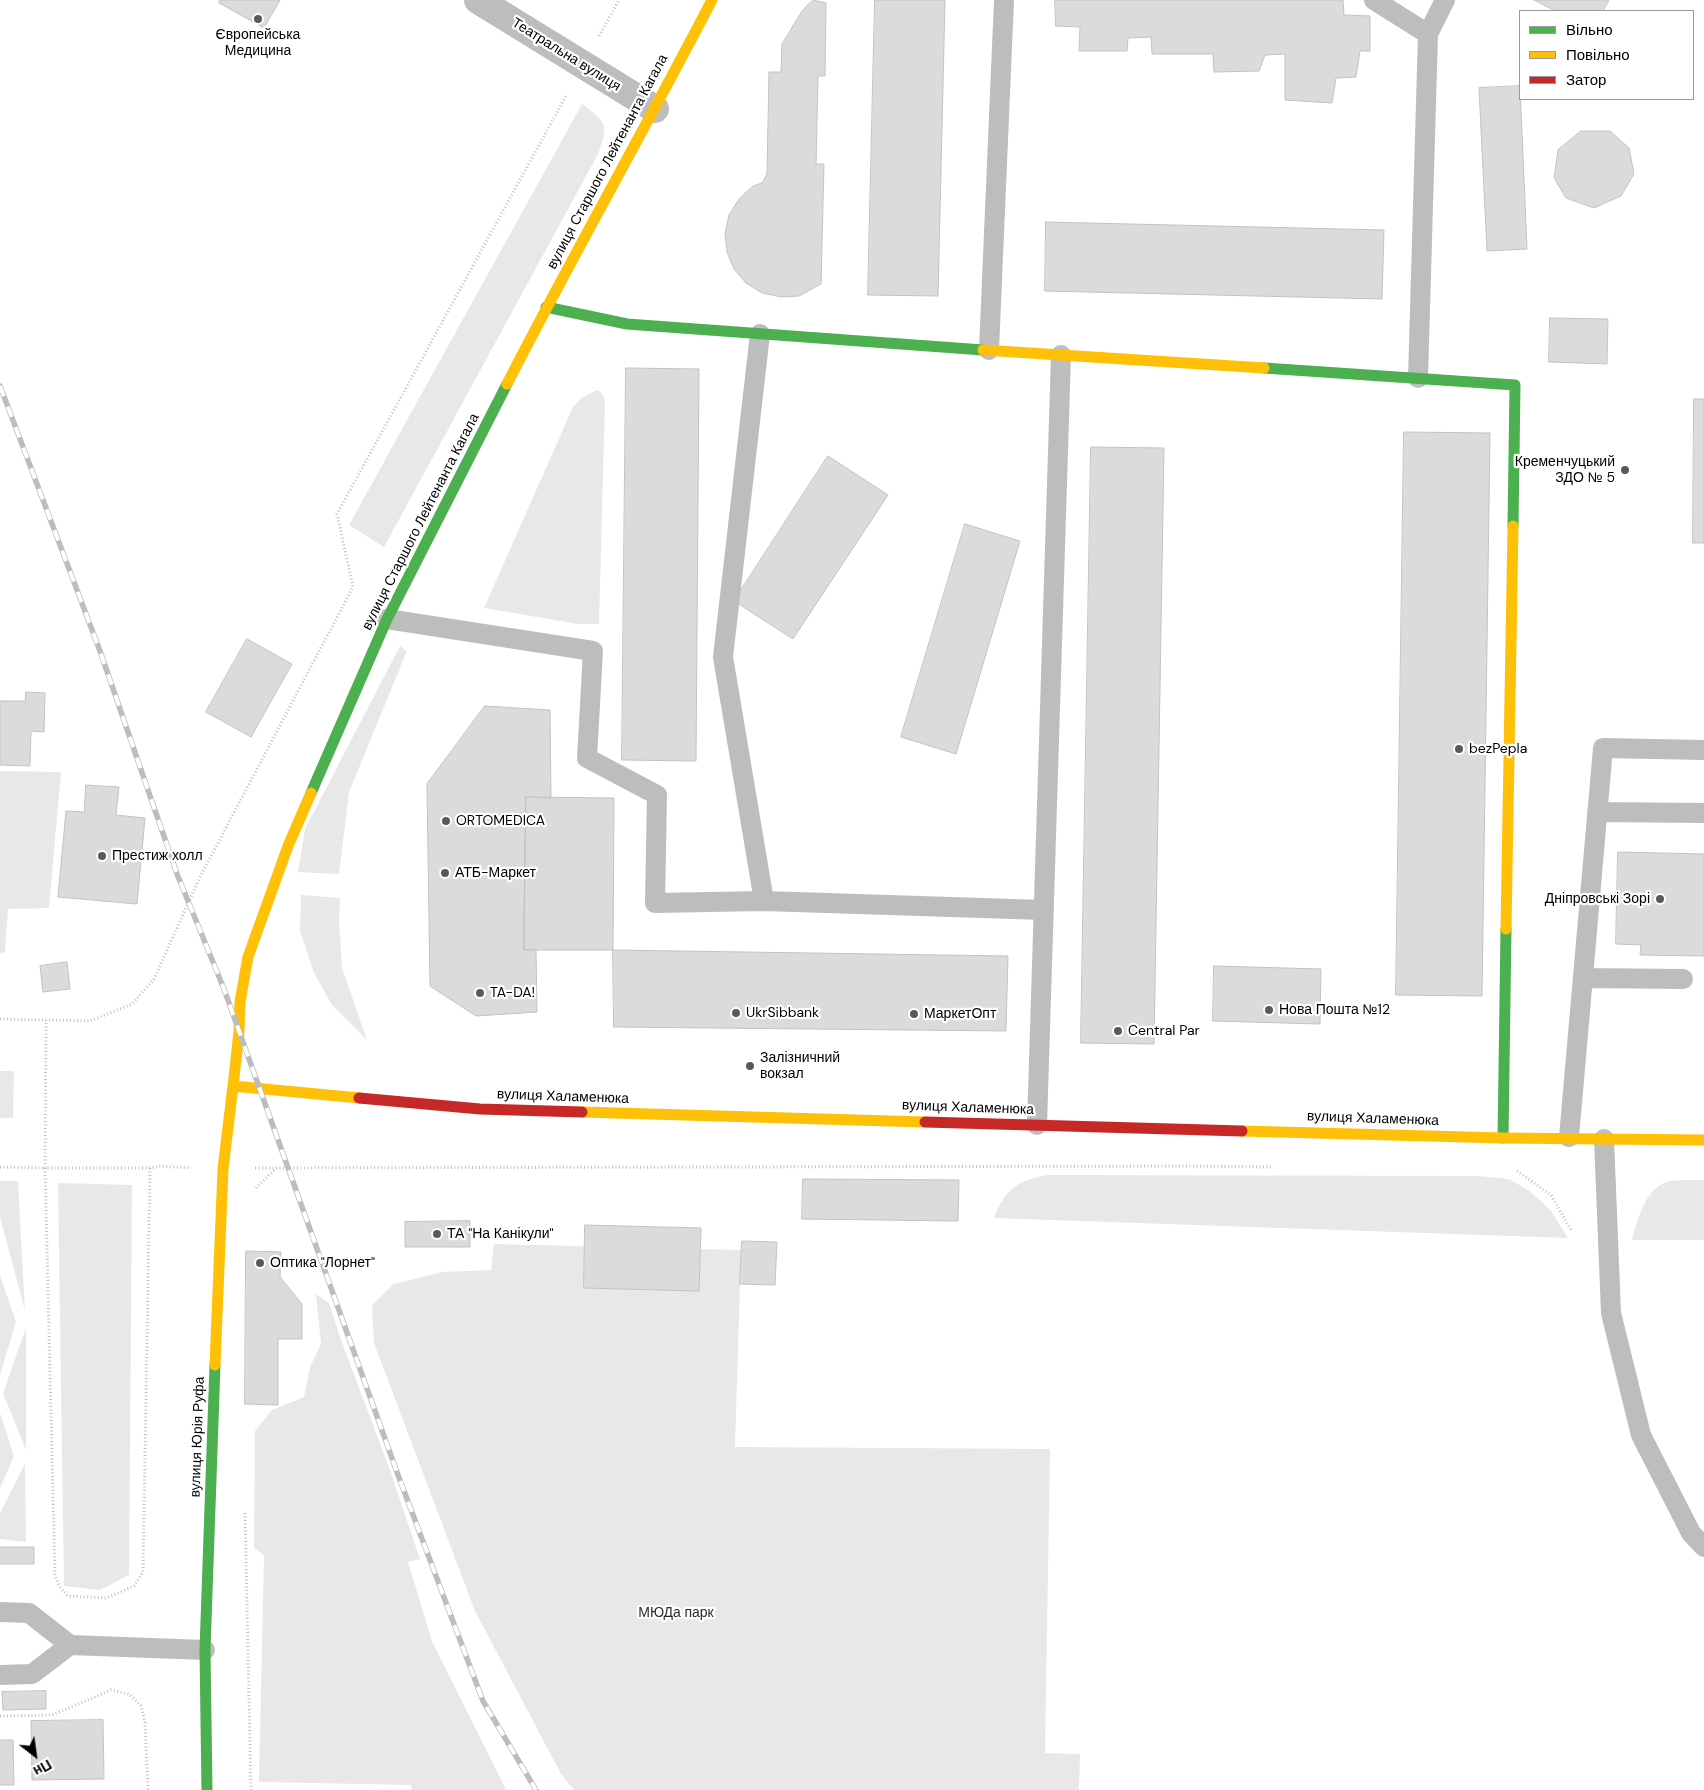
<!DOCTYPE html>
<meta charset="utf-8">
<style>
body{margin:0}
#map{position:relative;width:1704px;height:1790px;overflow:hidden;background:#fff;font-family:"DM Sans",sans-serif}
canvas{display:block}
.legend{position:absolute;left:1519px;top:10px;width:175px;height:90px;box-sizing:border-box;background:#fff;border:1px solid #999;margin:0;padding:6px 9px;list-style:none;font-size:15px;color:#000}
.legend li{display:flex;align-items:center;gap:10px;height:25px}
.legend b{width:25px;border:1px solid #999}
.north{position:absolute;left:10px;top:1730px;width:50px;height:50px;-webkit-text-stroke:4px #fff;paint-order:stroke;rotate:150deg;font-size:14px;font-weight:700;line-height:20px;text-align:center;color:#000}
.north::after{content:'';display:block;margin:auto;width:18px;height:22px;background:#000;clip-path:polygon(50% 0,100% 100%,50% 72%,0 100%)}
</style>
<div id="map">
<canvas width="1704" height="1790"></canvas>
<ul class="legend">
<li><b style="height:6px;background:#4caf50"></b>Вільно</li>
<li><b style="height:6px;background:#ffc107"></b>Повільно</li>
<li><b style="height:6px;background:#c62828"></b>Затор</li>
</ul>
<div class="north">Пн</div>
</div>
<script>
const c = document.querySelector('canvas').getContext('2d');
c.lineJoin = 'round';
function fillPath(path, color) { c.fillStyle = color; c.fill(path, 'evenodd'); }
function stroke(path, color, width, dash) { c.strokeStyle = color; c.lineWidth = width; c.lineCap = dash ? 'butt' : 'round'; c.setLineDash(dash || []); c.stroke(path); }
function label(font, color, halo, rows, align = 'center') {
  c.font = font + ' "DM Sans",sans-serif'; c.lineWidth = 4.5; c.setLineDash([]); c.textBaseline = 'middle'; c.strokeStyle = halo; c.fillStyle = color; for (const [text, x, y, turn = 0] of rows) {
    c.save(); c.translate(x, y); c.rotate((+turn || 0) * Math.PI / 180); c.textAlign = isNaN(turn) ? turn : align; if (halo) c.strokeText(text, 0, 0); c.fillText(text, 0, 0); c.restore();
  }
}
fillPath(new Path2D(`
 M582,104c26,19 27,22 15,52l-213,391 -35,-22z
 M597,390l5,3 3,7 -6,224h-21l-94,-16 89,-201 8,-9z
 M400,646l7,5 -58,141 -10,82 -41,-2 7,-43z
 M0,771l61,1 -12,136 -41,1 -3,43 -5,1z
 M301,895l39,3 -1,22 3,48 25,72 -35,-35 -18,-32 -14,-42z
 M0,1071h14l-1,47h-13z
 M1047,1175l431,1 31,3 21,12 21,20 17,27 -574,-20c11,-29 23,-37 53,-43z
 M1694,1180h10v60h-72c5,-20 14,-54 38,-59 7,-1 16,-1 24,-1z
 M0,1181h18l7,130 -25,-94z
 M58,1183l74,2 -3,390 -29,15 -36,-4z
 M494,1244l247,6 -6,197 315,2 -5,304 35,1 -1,36h-505l-13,-16 -86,-163 -101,-268 -2,-38 22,-21 48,-12 49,-2z
 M0,1275l16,47 -16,53z
 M316,1294l13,9 12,37 49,130 30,89 -12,3 24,79 74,149h-94l-1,-5 -152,-3 5,-227 -10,-7 1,-117 17,-21 32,-13 6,-30 11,-23z
 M26,1328v122l-23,-57z
 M0,1413l14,43 -14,32z
 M25,1464l1,78 -26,-3v-26z`), '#e8e8e8');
const building = new Path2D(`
 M220,0h60l-16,28 -45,-25z
 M813,0l13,3 -1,73h-7l-2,88h8l-3,120 -22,12 -18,1 -19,-4 -16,-10 -12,-14 -7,-17 -2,-19 4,-18 10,-16 14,-13 9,-3 5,-9 2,-102h12l1,-28 20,-33z
 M875,0h70l-7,296 -70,-1z
 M1055,0h288l1,15 26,1v35h-10l-4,26 -20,1 -4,25 -47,-3v-46l-20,1 -6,16 -45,1 -1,-18h-61l-1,-17 -23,1 -1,13h-48l1,-24 -24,-1z
 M1534,0h75l-6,11h-47z
 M1520,86l7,163 -40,2 -8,-163z
 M1581,131h29l19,17 5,26 -13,22 -27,12 -28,-10 -12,-20 4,-28z
 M1046,222l338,8 -2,69 -337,-8z
 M1550,318l58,1 -1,45 -58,-2z
 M626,368l73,1 -3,392 -74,-1z
 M1694,399h10v144h-11z
 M1404,432l86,1 -8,563 -86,-1z
 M1091,447l73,1 -10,596 -73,-1z
 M828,456l60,39 -95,144 -59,-38z
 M965,524l55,17 -64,213 -55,-17z
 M247,639l45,25 -41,73 -45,-25z
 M26,692l19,1 -1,39 -13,-1 -1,35 -30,-1v-64h25z
 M485,706l65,4 1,88 -25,-1 -2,153 12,-1 1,63 -61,4 -46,-30 -3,-202z
 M86,785l33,2 -3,28 29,3 -8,86 -79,-7 8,-86 18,1z
 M526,797l88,1 -1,152h-89z
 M1618,852l86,2v102l-64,-1 1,-10 -25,-1z
 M613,950l395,6 -2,75 -392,-4z
 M67,962l3,27 -27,3 -3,-26z
 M1214,966l107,3 -1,55 -107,-3z
 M803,1179l156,1 -1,41 -156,-2z
 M470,1221v26h-65v-25z
 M585,1225l116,3 -2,63 -115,-3z
 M742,1241l35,1 -2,43 -35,-1z
 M246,1251l35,1 -1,25 22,27v35h-24v66l-33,-1z
 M0,1547h34v17h-34z
 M46,1691v18l-43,1 -1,-18z
 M103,1720l1,59 -72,1 -1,-59z
 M0,1740h13l1,45h-14z`);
fillPath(building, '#dbdbdb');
stroke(building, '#c3c3c3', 1);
stroke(new Path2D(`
 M599,36l20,-36
 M0,1019l90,2 42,-17 22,-25 46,-102 153,-290 -16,-73 230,-420
 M0,1167l45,1 1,-148
 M150,1168h-105l10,408 5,11 8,9 38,2 28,-12 9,-14 7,-404 9,-2 32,2
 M255,1168l935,-2 81,1
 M1517,1171l34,24 20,35
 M256,1188l20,-20
 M245,1513l6,277
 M0,1716l52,-1 59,-25 18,4 12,12 4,16 3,68`), '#c2c2c2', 3, [1, 2.5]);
stroke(new Path2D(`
 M1374,0l54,34 -10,344
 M1428,34l17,-34
 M760,334l-37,323 41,244 280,9
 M989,350l15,-350
 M387,619l206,32 -6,107 70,37 -2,108 109,-2
 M1597,812l107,1
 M1583,978l100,1
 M1037,1125l24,-770
 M1569,1137l34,-389 101,2
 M1604,1139l7,174 30,122 50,98 13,14
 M0,1612l29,1 41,32 135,5
 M0,1675l32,-1 38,-29`), '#bdbdbd', 20);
stroke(new Path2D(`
 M478,0l177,109`), '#bdbdbd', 28);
stroke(new Path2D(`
 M546,307l81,17 356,26
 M1264,368l251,17 -2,141
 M311,793l76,-174 120,-235
 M1503,1138l3,-209
 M207,1790l-2,-140 10,-285`), '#4caf50', 11);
stroke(new Path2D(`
 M983,350l281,18
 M507,384c66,-129 138,-255 205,-384
 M311,793l-23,53 -40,111 -8,45 -1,30 -6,54 126,12
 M1506,929l7,-403
 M582,1112l343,10
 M1242,1131l261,7 201,2
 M215,1365l8,-196 10,-83`), '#ffc107', 11);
stroke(new Path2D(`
 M359,1098l121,11 102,3
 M925,1122l317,9`), '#c62828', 11);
const rail = new Path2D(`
 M0,386l100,265 77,223 47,115 174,486 85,226 53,89`);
stroke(rail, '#bdbdbd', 5.5);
stroke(rail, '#fff', 4, [11]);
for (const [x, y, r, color] of [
 [258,19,5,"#595959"],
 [1625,470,5,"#595959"],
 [1459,749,5,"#595959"],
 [446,821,5,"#595959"],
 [102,856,5,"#595959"],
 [445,873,5,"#595959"],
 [1660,899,5,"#595959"],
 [480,993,5,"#595959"],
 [1269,1010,5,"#595959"],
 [736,1013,5,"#595959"],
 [914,1014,5,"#595959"],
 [1118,1031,5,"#595959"],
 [750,1066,5,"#595959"],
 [437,1234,5,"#595959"],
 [260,1263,5,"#595959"]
]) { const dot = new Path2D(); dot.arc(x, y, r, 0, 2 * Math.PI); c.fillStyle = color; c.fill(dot); stroke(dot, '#fff', 2); }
label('14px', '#000', '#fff', [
 ["Європейська",258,35,"center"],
 ["Медицина",258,51,"center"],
 ["Кременчуцький",1615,462,"right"],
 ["ЗДО № 5",1615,478,"right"],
 ["bezPepla",1469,749],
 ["ORTOMEDICA",456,821],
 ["Престиж холл",112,856],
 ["АТБ-Маркет",455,873],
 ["Дніпровські Зорі",1650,899,"right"],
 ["TA-DA!",490,993],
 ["Нова Пошта №12",1279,1010],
 ["UkrSibbank",746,1013],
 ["МаркетОпт",924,1014],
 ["Central Par",1128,1031],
 ["Залізничний",760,1058],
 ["вокзал",760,1074],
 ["ТА \"На Канікули\"",447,1234],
 ["Оптика \"Лорнет\"",270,1263]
], 'left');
label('14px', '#000', '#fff', [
 ["Театральна вулиця",566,55,32],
 ["вулиця Старшого Лейтенанта Кагала",608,162,-62],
 ["вулиця Старшого Лейтенанта Кагала",421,522,-63],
 ["вулиця Халаменюка",563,1097,2],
 ["вулиця Халаменюка",968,1108,2],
 ["вулиця Халаменюка",1373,1119,2],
 ["вулиця Юрія Руфа",198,1437,-88]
]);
label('14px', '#2c2c2c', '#fff', [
 ["МЮДа парк",676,1613]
]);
</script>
